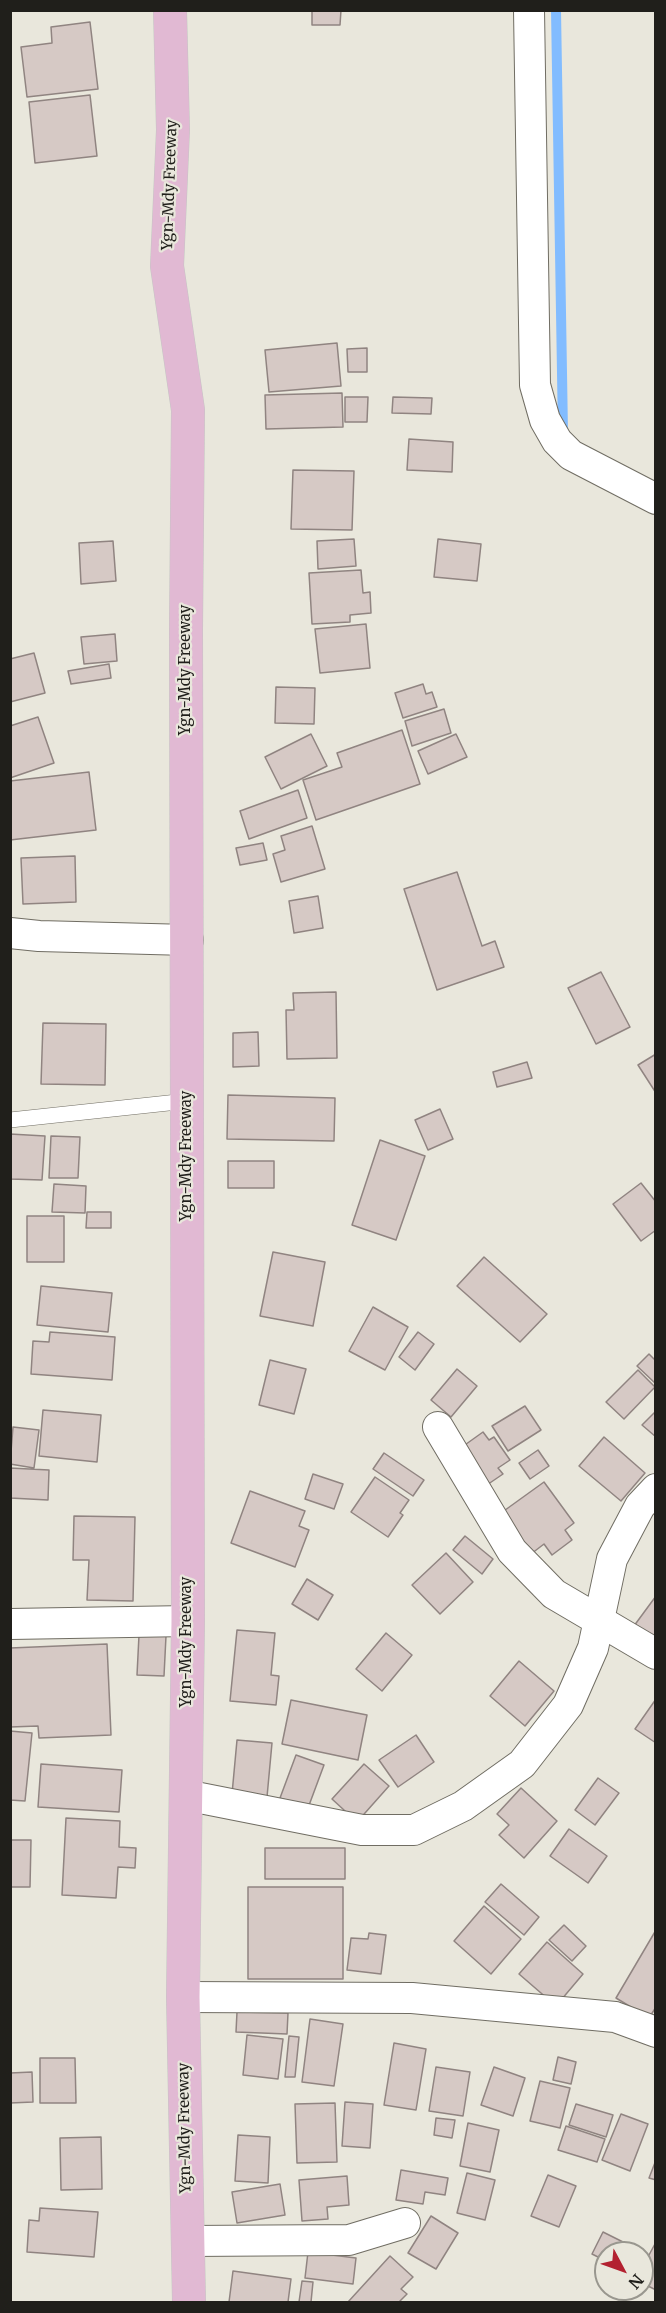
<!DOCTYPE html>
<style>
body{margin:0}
#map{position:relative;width:666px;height:2313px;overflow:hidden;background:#e9e7dc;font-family:Merriweather,serif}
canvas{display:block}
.frame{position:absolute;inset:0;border:12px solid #201f1b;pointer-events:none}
.north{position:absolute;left:594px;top:2241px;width:60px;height:60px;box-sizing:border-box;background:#e9e7dc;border:2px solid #99978f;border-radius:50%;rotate:131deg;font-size:16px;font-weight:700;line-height:24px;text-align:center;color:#201f1b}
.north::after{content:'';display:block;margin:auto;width:21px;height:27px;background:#b32130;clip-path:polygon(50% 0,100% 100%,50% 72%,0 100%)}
</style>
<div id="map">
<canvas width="666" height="2313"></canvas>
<div class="frame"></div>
<div class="north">N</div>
</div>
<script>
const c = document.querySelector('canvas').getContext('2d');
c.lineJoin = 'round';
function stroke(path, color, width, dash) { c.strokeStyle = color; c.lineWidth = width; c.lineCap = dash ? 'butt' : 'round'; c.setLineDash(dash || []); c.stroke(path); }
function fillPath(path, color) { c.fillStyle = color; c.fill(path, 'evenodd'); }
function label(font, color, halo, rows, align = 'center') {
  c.font = font + ' Merriweather,serif'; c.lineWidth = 4.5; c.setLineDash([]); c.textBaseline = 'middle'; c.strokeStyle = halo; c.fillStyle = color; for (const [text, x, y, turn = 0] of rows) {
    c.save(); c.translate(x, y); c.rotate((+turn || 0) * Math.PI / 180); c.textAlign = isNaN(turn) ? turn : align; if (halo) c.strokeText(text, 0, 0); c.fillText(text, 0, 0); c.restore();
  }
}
stroke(new Path2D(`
 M556,10l7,423`), '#82bcff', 10);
const building = new Path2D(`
 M312,10h29l-1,15h-28z
 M90,22l8,67 -71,8 -6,-50 31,-4 -1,-16z
 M90,95l7,61 -62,7 -6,-61z
 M337,343l4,43 -72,6 -4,-42z
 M367,348v24h-19l-1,-23z
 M342,393l1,34 -77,2 -1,-34z
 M345,397h23l-1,25h-22z
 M393,397l39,1 -1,16 -39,-1z
 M409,439l44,3 -1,30 -45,-2z
 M293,470l61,1 -2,59 -61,-1z
 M354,539l2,27 -38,3 -1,-28z
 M438,539l43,5 -4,37 -43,-4z
 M113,541l3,40 -35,3 -2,-41z
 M361,570l2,23 7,-1 1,21 -21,2v7l-38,2 -3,-51z
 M366,624l4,44 -50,5 -5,-44z
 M115,634l2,27 -33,3 -3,-27z
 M34,653l11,40 -35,9v-43z
 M109,664l2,14 -40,6 -3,-13z
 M423,684l3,10 6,-2 5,15 -34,11 -8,-25z
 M276,687l39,1 -1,36 -39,-1z
 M444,709l7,24 -39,13 -7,-25z
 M38,717l16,46 -44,15v-52z
 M402,730l18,54 -104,36 -13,-40 39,-13 -5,-14z
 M311,734l16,32 -46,23 -16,-32z
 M456,734l11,23 -39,17 -10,-23z
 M89,772l7,58 -86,10v-59z
 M298,790l9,28 -58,21 -9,-28z
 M312,826l13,43 -44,13 -8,-28 12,-4 -4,-14z
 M263,843l4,17 -27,5 -4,-17z
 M75,856l1,46 -53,2 -2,-46z
 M457,872l25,74 13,-5 9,26 -67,23 -33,-101z
 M318,896l5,32 -29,5 -5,-32z
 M601,972l29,55 -34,17 -28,-56z
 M336,992l1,66 -50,1 -1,-49h8l-1,-17z
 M43,1023l63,1 -1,61 -64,-1z
 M258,1032l1,34 -26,1v-34z
 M656,1054v39l-18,-28z
 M527,1062l5,16 -35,9 -4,-15z
 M228,1095l107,3 -1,43 -107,-2z
 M440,1109l13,30 -25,11 -13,-30z
 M10,1134l35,2 -3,44 -32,-1z
 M51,1136l29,1 -2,41h-29z
 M380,1140l45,16 -29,84 -44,-15z
 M228,1161h46v27h-46z
 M641,1183l15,19v28l-15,11 -28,-37z
 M54,1184l32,2 -1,27 -33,-1z
 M87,1212h24v16h-25z
 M27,1216h37v46h-37z
 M273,1252l52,10 -12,64 -53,-10z
 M484,1257l63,57 -27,28 -63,-56z
 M41,1286l71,7 -4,39 -71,-7z
 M373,1307l35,20 -23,43 -36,-19z
 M50,1332l65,5 -3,43 -81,-6 2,-33 16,1z
 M418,1332l16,12 -19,26 -16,-13z
 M649,1354l7,7v23l-19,-18z
 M270,1360l36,9 -12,45 -35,-9z
 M457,1369l20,17 -26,31 -20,-17z
 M638,1370l17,17 -31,32 -18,-17z
 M525,1406l16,24 -33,21 -16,-25z
 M43,1410l58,5 -4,47 -58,-6z
 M656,1411v26l-14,-12z
 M13,1427l26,3 -5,38 -24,-4z
 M483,1432l6,8 5,-3 16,23 -12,8 5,6 -22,15 -26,-37z
 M604,1437l41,36 -24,28 -42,-35z
 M538,1450l11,16 -19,13 -11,-16z
 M384,1453l40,27 -11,16 -40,-27z
 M10,1468l39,2 -1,30 -38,-2z
 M313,1474l30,10 -9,25 -29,-10z
 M375,1477l34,23 -9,13 3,2 -15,22 -37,-25z
 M544,1482l30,41 -9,7 7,10 -20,15 -8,-11 -13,10 -30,-41z
 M250,1491l55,20 -6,15 10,4 -14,37 -64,-24z
 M74,1516l61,1 -2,84 -46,-1 2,-40h-16z
 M465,1536l28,23 -11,15 -29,-24z
 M446,1553l27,29 -33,32 -28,-29z
 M307,1579l26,16 -15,25 -26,-16z
 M656,1596v52l-25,-18z
 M237,1630l38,3 -4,42 8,1 -3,29 -46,-4z
 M386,1633l26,22 -30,36 -26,-22z
 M139,1635l27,1 -2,40 -27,-1z
 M107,1644l4,91 -72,3 -1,-12 -28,1v-79z
 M519,1661l35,30 -29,35 -35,-30z
 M656,1699v44l-21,-14z
 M291,1700l76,15 -9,45 -76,-16z
 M10,1731l22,2 -7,68 -15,-1z
 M416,1735l18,27 -36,25 -19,-27z
 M237,1740l35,3 -5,54 -35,-3z
 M296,1755l28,10 -16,43 -28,-10z
 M41,1764l81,6 -3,42 -81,-5z
 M364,1764l25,22 -32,36 -25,-23z
 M598,1778l21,15 -24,32 -20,-15z
 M521,1788l36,33 -33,37 -25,-23 10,-10 -12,-11z
 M66,1818l54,3 -1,26 17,1 -1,20 -17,-1 -2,31 -54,-3z
 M569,1829l38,27 -19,27 -38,-27z
 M10,1840h21l-1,47h-20z
 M265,1848h80v31h-80z
 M501,1884l38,33 -15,18 -39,-33z
 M248,1887h95v92h-95z
 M484,1906l37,33 -30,35 -37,-33z
 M564,1925l22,21 -14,15 -23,-21z
 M656,1930v77l-7,11 -33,-20z
 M369,1933l17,2 -5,39 -34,-4 4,-32 17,1z
 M547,1942l36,32 -27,32 -37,-32z
 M237,2012l51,1 -1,21 -51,-2z
 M310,2019l33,5 -9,62 -32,-4z
 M247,2035l36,4 -5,40 -35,-4z
 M289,2036l10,1 -4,40h-10z
 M394,2043l32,6 -10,61 -32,-5z
 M558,2057l18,5 -5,22 -18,-4z
 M40,2058h35l1,45h-36z
 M436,2067l34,5 -7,44 -34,-5z
 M494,2067l31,11 -12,38 -32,-11z
 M32,2072l1,30 -23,1v-30z
 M540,2081l30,7 -10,40 -30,-7z
 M345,2102l28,2 -3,44 -28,-2z
 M335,2103l2,59 -40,1 -2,-59z
 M576,2104l37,11 -7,22 -37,-12z
 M621,2114l27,10 -18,47 -28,-11z
 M436,2118l19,2 -3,18 -18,-3z
 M468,2123l31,7 -9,42 -30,-6z
 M566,2126l39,13 -8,23 -39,-12z
 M238,2135l32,2 -2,46 -33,-2z
 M101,2137l1,52 -41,1 -1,-52z
 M656,2160v20l-7,-2z
 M401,2170l47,8 -3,17 -20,-3 -2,12 -27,-4z
 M467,2173l28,7 -10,40 -28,-7z
 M548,2175l28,11 -17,41 -28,-11z
 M347,2176l2,29 -22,2 1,12 -26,2 -3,-41z
 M280,2184l5,31 -48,8 -5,-31z
 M40,2208l58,4 -4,45 -67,-5 2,-32 10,1z
 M431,2216l27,17 -22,36 -28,-16z
 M603,2232l28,14 -4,7h-21v8l-14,-7z
 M656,2242v48l-14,-7v-15z
 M308,2252l48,6 -3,26 -48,-6z
 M390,2256l23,21 -12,12 6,5 -8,8h-51z
 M233,2271l58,8 -3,23h-59z
 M302,2281l11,1 -2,20h-12z`);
fillPath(building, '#d6c9c5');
stroke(building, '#908481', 1.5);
const service = new Path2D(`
 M10,1120l177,-19`);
const minor = new Path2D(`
 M529,10l6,375 10,35 12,21 14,14 85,44
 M10,933l29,3 149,4
 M438,1427l74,124 42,43 102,60
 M10,1624l178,-3
 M185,1795l177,35h52l49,-24 59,-42 46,-59 25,-57 19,-89 28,-53 16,-17
 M183,1997l229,1 203,19 41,15
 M188,2241l161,-1 56,-17`);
const primary = new Path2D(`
 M170,10l3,120 -6,136 21,144 -2,219 2,992 -5,376 6,305`);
stroke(service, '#706d63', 16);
stroke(minor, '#706d63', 32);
stroke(primary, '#c5c5c4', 34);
stroke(service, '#fff', 15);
stroke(minor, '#fff', 30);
stroke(primary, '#e1b9d3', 33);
label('15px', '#201f1b', '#e9e7dc', [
 ["Ygn-Mdy Freeway",170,185,-88],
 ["Ygn-Mdy Freeway",186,670,-90],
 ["Ygn-Mdy Freeway",187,1156,-90],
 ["Ygn-Mdy Freeway",187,1642,-90],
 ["Ygn-Mdy Freeway",185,2128,-91]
]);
</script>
